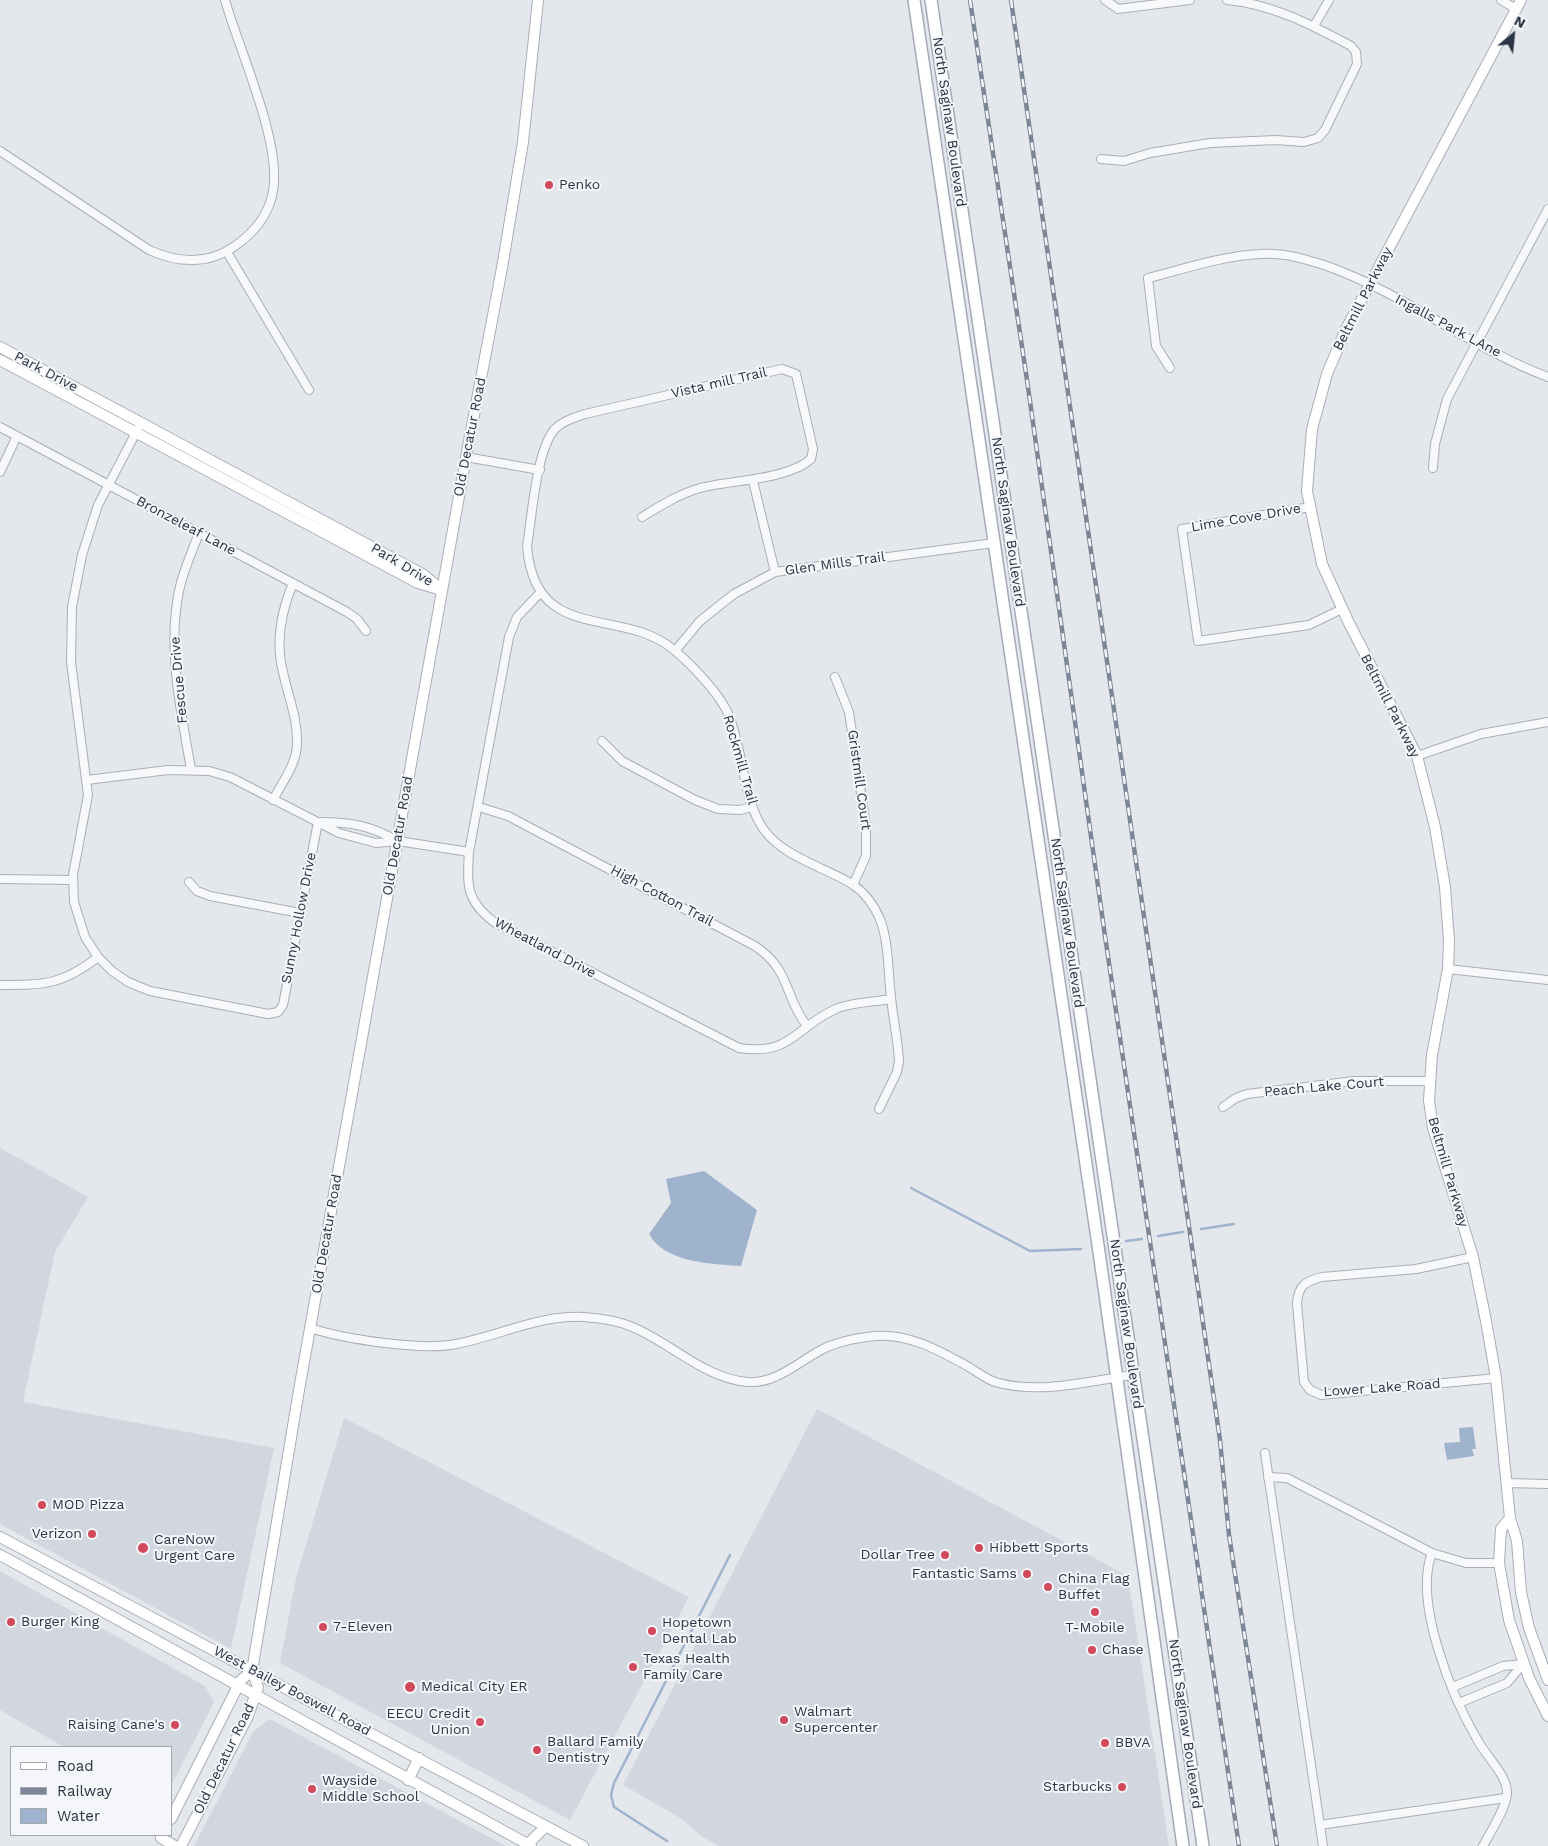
<!DOCTYPE html>
<style>
body{margin:0}
#map{position:relative;width:1548px;height:1846px;overflow:hidden;background:#e4e7ec;font-family:"Work Sans",sans-serif}
canvas{display:block}
.legend{position:absolute;left:10px;top:1746px;width:162px;height:90px;box-sizing:border-box;background:#f4f6f9;border:1px solid #a4a8b1;margin:0;padding:6px 9px;list-style:none;font-size:15px;color:#2b3445}
.legend li{display:flex;align-items:center;gap:10px;height:25px}
.legend b{width:25px;border:1px solid #a4a8b1}
.north{position:absolute;left:1488px;top:10px;width:50px;height:50px;-webkit-text-stroke:4px #f4f6f9;paint-order:stroke;rotate:28deg;font-size:14px;font-weight:700;line-height:20px;text-align:center;color:#2b3445}
.north::after{content:'';display:block;margin:auto;width:18px;height:22px;background:#2b3445;clip-path:polygon(50% 0,100% 100%,50% 72%,0 100%)}
</style>
<div id="map">
<canvas width="1548" height="1846"></canvas>
<ul class="legend">
<li><b style="height:6px;background:#fff"></b>Road</li>
<li><b style="height:6px;background:#7d8696"></b>Railway</li>
<li><b style="height:14px;background:#9fb4cc"></b>Water</li>
</ul>
<div class="north">N</div>
</div>
<script>
const c = document.querySelector('canvas').getContext('2d');
c.lineJoin = 'round';
function fillPath(path, color) { c.fillStyle = color; c.fill(path, 'evenodd'); }
function stroke(path, color, width, dash) { c.strokeStyle = color; c.lineWidth = width; c.lineCap = dash ? 'butt' : 'round'; c.setLineDash(dash || []); c.stroke(path); }
function label(font, color, halo, rows, align = 'center') {
  c.font = font + ' "Work Sans",sans-serif'; c.lineWidth = 4; c.setLineDash([]); c.textBaseline = 'middle'; c.strokeStyle = halo; c.fillStyle = color; for (const [text, x, y, turn = 0] of rows) {
    c.save(); c.translate(x, y); c.rotate((+turn || 0) * Math.PI / 180); c.textAlign = isNaN(turn) ? turn : align; if (halo) c.strokeText(text, 0, 0); c.fillText(text, 0, 0); c.restore();
  }
}
fillPath(new Path2D(`
 M0,1148l88,49 -33,55 -32,150 251,46 -43,201 -231,-125z
 M817,1409l311,167 41,270h-450l-17,-9 -22,-19 -57,-33z
 M344,1418l345,179 -119,223 -290,-157 16,-85z
 M0,1571l205,115 9,16 -43,84v-39h-107l-64,-37z
 M270,1719l236,127h-312l59,-114z`), '#d2d6de');
fillPath(new Path2D(`
 M704,1171l53,39 -16,56c-28,-2 -77,-3 -92,-32l22,-31 -5,-24z
 M1473,1427l3,22h-4l2,7 -27,4 -3,-17 16,-1 -1,-14z`), '#9fb4cc');
stroke(new Path2D(`
 M911,1188l119,63 51,-2
 M1201,1229l33,-5
 M1158,1236l25,-4
 M1126,1241l16,-2
 M667,1841l-53,-34 -3,-12 3,-12 116,-228`), '#9fb4cc', 2.5);
const street = new Path2D(`
 M1105,0l13,9 72,-9
 M1501,0l15,9
 M1314,26l15,-26
 M0,151l149,99c29,13 59,15 86,-4 20,-14 34,-31 38,-55 9,-49 -34,-141 -48,-191
 M1101,159l23,2 26,-8 60,-10 66,-3 28,2 14,-4 7,-8 32,-66 -1,-12 -5,-6c-39,-21 -79,-42 -124,-46
 M227,252l82,138
 M1170,368l-14,-22 -8,-68c36,-9 74,-22 112,-24 23,-2 45,5 67,12 78,28 144,82 221,111
 M141,423l-43,82 -16,50 -10,52 -1,55 17,133 -15,80 1,27 11,35 13,20 14,14 16,11 22,9 118,23 10,-2 5,-7 35,-183
 M0,427l347,185 10,7 9,12
 M466,457l74,13
 M1433,468l2,-24 12,-45 101,-190
 M0,472l17,-36
 M753,481l22,91
 M1310,507l-128,22 16,112 111,-16 33,-16
 M642,517c18,-11 37,-23 58,-29 29,-8 88,-8 111,-29l2,-10 -17,-75 -14,-5 -197,45c-11,4 -23,7 -31,16 -18,22 -22,87 -27,116 8,100 94,59 147,104 17,14 47,45 55,66 14,34 13,73 30,106 18,34 62,43 93,62 12,8 22,21 28,35 9,23 8,54 11,78 2,22 7,43 8,64l-2,11 -18,37
 M541,592l-24,25 -8,20 -40,215c-2,33 -3,49 25,70l245,126c54,8 56,-22 99,-40 16,-6 36,-6 53,-9
 M675,651l25,-30 34,-27 41,-22 219,-29
 M835,677l14,35 17,115v29l-13,29
 M602,741l20,20 73,39 23,9 22,1 12,-3
 M1417,756l64,-22 67,-12
 M191,769c-10,-57 -24,-120 -12,-178 4,-20 13,-39 20,-58
 M87,780l81,-10 41,1 21,6 109,56 37,10 22,-2 71,11
 M273,800c9,-17 24,-37 24,-56 1,-25 -9,-48 -14,-72 -8,-31 -2,-60 10,-89
 M479,807l29,9 247,130c37,25 28,49 52,80
 M321,822c30,0 50,4 77,19
 M0,879l73,1
 M189,882l8,9 13,5 90,17
 M1448,969l100,11
 M0,985c44,0 62,0 98,-28
 M1223,1107l13,-9 11,-4 107,-13h75
 M1473,1257l-57,12 -94,8c-17,4 -24,9 -25,27l7,78 6,8 11,5 175,-17
 M310,1328c34,11 112,23 146,16 43,-8 82,-29 127,-27 16,1 32,3 47,9 39,15 73,52 117,56 29,2 50,-19 74,-32 17,-9 35,-12 54,-14 34,-3 65,15 94,31 8,5 17,12 26,15 45,13 93,-1 138,-7
 M1265,1453l58,393
 M1268,1477l19,1 145,75 34,10h33
 M1506,1483l42,1
 M1432,1553c-19,49 20,144 46,188 8,15 30,35 29,53 -1,14 -17,39 -24,52
 M1453,1687l50,-21 20,-2
 M1459,1703l48,-20 16,-19
 M1320,1825l185,-27`);
const secondary = new Path2D(`
 M1521,0l-175,329 -19,45 -15,55 -5,62 15,73 26,57 69,135 18,71 10,60 4,54 -1,28 -16,86 -3,45 4,28 40,129 13,64 10,57 14,140 7,23 4,51 8,36 19,52
 M0,347l424,228 18,15
 M0,360l418,223 20,6
 M1510,1518l-9,11 -2,34 10,57 20,58 19,38
 M0,1537l583,309
 M0,1555l531,291
 M408,1780l11,-22
 M171,1819l70,-139 11,-9
 M161,1838l14,8
 M528,1844l18,-18
 M181,1846l67,-130 10,-29 -6,-16 47,-281 167,-933 36,-189 21,-126 15,-142`);
const primary = new Path2D(`
 M914,0l186,1259 83,587
 M931,0l272,1846`);
stroke(street, '#a9aeb7', 10);
stroke(secondary, '#a9aeb7', 12);
stroke(primary, '#a3abb8', 14);
stroke(street, '#f7f8fa', 8);
stroke(secondary, '#fff', 10);
stroke(primary, '#fff', 11);
const rail = new Path2D(`
 M970,0l57,380 78,556 134,910
 M1011,0l209,1440 9,95 48,311`);
stroke(rail, '#7d8696', 4.5);
stroke(rail, '#f4f6f9', 2.5, [8]);
for (const [x, y, r, color] of [
 [549,185,5,"#d1495b"],
 [42,1505,5,"#d1495b"],
 [92,1534,5,"#d1495b"],
 [143,1548,6,"#d1495b"],
 [979,1548,5,"#d1495b"],
 [945,1555,5,"#d1495b"],
 [1027,1574,5,"#d1495b"],
 [1048,1587,5,"#d1495b"],
 [1095,1612,5,"#d1495b"],
 [11,1622,5,"#d1495b"],
 [323,1627,5,"#d1495b"],
 [652,1631,5,"#d1495b"],
 [1092,1650,5,"#d1495b"],
 [633,1667,5,"#d1495b"],
 [410,1687,6,"#d1495b"],
 [784,1720,5,"#d1495b"],
 [480,1722,5,"#d1495b"],
 [175,1725,5,"#d1495b"],
 [1105,1743,5,"#d1495b"],
 [537,1750,5,"#d1495b"],
 [1122,1787,5,"#d1495b"],
 [312,1789,5,"#d1495b"]
]) { const dot = new Path2D(); dot.arc(x, y, r, 0, 2 * Math.PI); c.fillStyle = color; c.fill(dot); stroke(dot, '#f4f6f9', 2); }
label('14px', '#2b3445', '#f4f6f9', [
 ["North Saginaw Boulevard",949,122,82],
 ["Beltmill Parkway",1363,299,-63],
 ["Ingalls Park LAne",1448,326,28],
 ["Park Drive",46,372,28],
 ["Vista mill Trail",719,383,-13],
 ["Old Decatur Road",470,437,-79],
 ["Lime Cove Drive",1246,518,-10],
 ["North Saginaw Boulevard",1008,522,82],
 ["Bronzeleaf Lane",186,526,28],
 ["Glen Mills Trail",835,564,-8],
 ["Park Drive",402,565,31],
 ["Fescue Drive",179,680,-95],
 ["Beltmill Parkway",1390,706,63],
 ["Rockmill Trail",740,760,74],
 ["Gristmill Court",859,780,82],
 ["Old Decatur Road",398,836,-80],
 ["High Cotton Trail",662,896,28],
 ["Sunny Hollow Drive",299,918,-79],
 ["North Saginaw Boulevard",1067,923,82],
 ["Wheatland Drive",545,948,28],
 ["Peach Lake Court",1324,1087,-5],
 ["Beltmill Parkway",1448,1172,74],
 ["Old Decatur Road",327,1234,-80],
 ["North Saginaw Boulevard",1126,1324,82],
 ["Lower Lake Road",1382,1388,-4],
 ["West Bailey Boswell Road",292,1691,28],
 ["North Saginaw Boulevard",1185,1724,82],
 ["Old Decatur Road",224,1759,-64]
]);
label('14px', '#2b3445', '#f4f6f9', [
 ["Penko",559,185],
 ["MOD Pizza",52,1505],
 ["Verizon",82,1534,"right"],
 ["CareNow",154,1540],
 ["Urgent Care",154,1556],
 ["Hibbett Sports",989,1548],
 ["Dollar Tree",935,1555,"right"],
 ["Fantastic Sams",1017,1574,"right"],
 ["China Flag",1058,1579],
 ["Buffet",1058,1595],
 ["Burger King",21,1622],
 ["Hopetown",662,1623],
 ["Dental Lab",662,1639],
 ["7-Eleven",333,1627],
 ["T-Mobile",1095,1628,"center"],
 ["Chase",1102,1650],
 ["Texas Health",643,1659],
 ["Family Care",643,1675],
 ["Medical City ER",421,1687],
 ["Walmart",794,1712],
 ["Supercenter",794,1728],
 ["EECU Credit",470,1714,"right"],
 ["Union",470,1730,"right"],
 ["Raising Cane's",165,1725,"right"],
 ["Ballard Family",547,1742],
 ["Dentistry",547,1758],
 ["BBVA",1115,1743],
 ["Wayside",322,1781],
 ["Middle School",322,1797],
 ["Starbucks",1112,1787,"right"]
], 'left');
</script>
